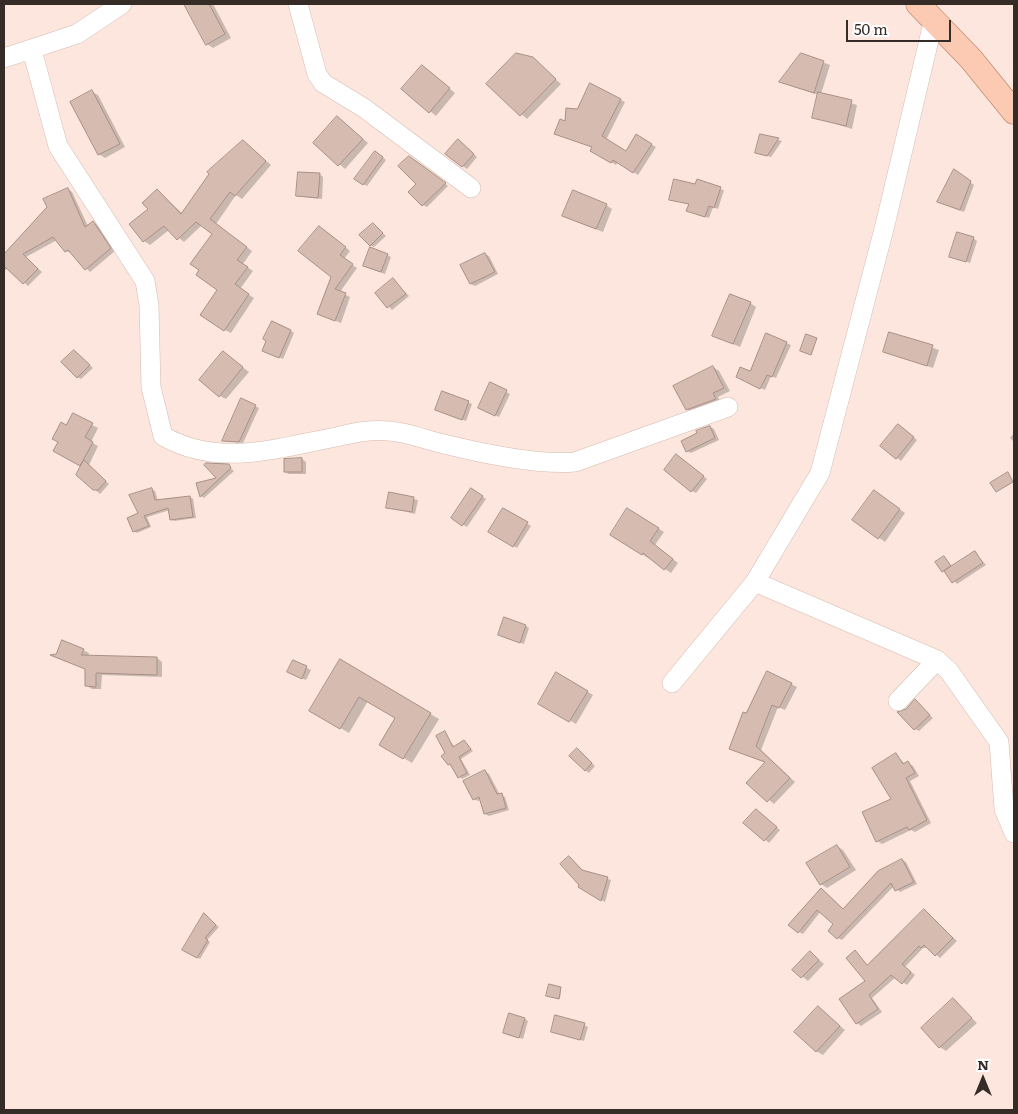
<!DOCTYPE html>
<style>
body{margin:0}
#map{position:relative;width:1018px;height:1114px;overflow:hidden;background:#fce6dd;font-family:Literata,serif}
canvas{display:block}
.frame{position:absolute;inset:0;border:5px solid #362c27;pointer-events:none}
.north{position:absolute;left:958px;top:1054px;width:50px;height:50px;-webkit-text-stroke:4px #fff;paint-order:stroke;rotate:0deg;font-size:14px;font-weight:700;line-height:20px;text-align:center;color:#362c27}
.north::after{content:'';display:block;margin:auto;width:18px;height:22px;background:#362c27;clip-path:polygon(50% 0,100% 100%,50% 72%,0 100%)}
.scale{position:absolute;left:846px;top:20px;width:105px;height:22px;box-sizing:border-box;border:2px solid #362c27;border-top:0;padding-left:6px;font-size:15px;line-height:18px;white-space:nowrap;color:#362c27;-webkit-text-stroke:4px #fff;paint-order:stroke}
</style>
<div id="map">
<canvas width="1018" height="1114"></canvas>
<div class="frame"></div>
<div class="north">N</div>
<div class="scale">50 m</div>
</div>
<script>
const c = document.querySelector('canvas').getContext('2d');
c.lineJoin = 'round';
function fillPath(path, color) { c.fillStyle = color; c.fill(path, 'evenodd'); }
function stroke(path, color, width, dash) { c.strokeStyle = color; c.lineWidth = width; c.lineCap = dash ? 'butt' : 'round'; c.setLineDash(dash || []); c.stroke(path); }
fillPath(new Path2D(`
 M213,4l18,34 -18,10 -6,-4 -22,-39z
 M801,54l29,11 -9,29 36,11 -5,24 -39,-12 5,-22 -37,-13z
 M532,58l29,26 -34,35 -39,-35z
 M422,66l33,27 -19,23 -33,-27z
 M590,85l35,17 -19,38 20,12 11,-16 19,11 -18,28 -20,-13 -2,3 -5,-3 -17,-14 -33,-12 5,-13 12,-13z
 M92,92l6,3 27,52 -20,11 -6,-4z
 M338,118l30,25 -23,26 -30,-26z
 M760,135l22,6 -11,16 -14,-4z
 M243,141l28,24 -29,34 -6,-4 -20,29 36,27 -9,13 10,7 -13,18 14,9 -23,35 -6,-3 -11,-96 -12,-9 -18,17 -15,-12 -19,15 -6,-4 5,-32 8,-19 26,24z
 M462,143l15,14 -10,12 -21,-15z
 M379,154l7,6 -19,26 -4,-2z
 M413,159l35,27 -21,21 -4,-2z
 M958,173l16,12 -10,27 -21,-8z
 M319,174l4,3 -1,22 -25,-3z
 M696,185l28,5 -6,19 -5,-2 -4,11 -17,-5 -2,-8 -19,-6z
 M68,189l4,3 16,34 5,-4 5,3 17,26 -25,21 -18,-19 -6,-2 -9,-11 -31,17 16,15 -14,14 -21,-18 -3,4v-19l1,1z
 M606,205l6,4 -9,23 -33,-13z
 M377,227l9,9 -12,11 -4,-2z
 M324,230l26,21 -6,8 13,9 -17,24 10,5 -9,26 -23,-9 14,-37z
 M973,238l4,3 -7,22 -15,-5z
 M485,254l4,2 9,18 -23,12 -4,-2 -9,-18z
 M387,255l4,2 -6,17 -17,-6z
 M393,280l16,16 -17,14 -15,-17z
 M750,303l6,4 -16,40 -26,-11z
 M291,331l3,2 -11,26 -15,-7z
 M890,333l49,17 -6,18 -49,-16z
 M767,335l24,10 -15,33 -5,-2 -6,14 -24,-11 10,-6z
 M816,339l-4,15 -10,-4z
 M75,351l18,17 -12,11 -4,-2z
 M223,352l26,20 -23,27 -6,-3z
 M713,367l6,4 11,20 -12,6 3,6 -28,10 -6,-4z
 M491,384l19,10 -11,23 -16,-8z
 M443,393l29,11 -6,17 -25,-9z
 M255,406l4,2 -16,35 -20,-2z
 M73,415l25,13 -7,14 7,4 -9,19 20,19 -9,10 -22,-19 4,-9 -28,-15z
 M710,427l4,2 5,11 -28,13 -4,-2z
 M902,428l15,12 -16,21 -19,-15z
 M1014,433v9l-4,-4z
 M680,458l27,21 -11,14 -4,-2z
 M302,459l4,3v12h-17l-4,-2z
 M228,466l6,5 -30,27 -3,-2 -4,-12 21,-6z
 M151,489l4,2 3,10 32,-4 3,2 3,19 -22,3 -3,-2 -1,-9 -23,7 4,10 -14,6 -3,-2z
 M472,489l14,10 -19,28 -15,-9z
 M390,494l28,6 -3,14 -27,-7z
 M880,496l25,17 -20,29 -31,-22z
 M504,509l27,17 -14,22 -27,-16z
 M628,510l36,22 -9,13 23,18 -7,10 -29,-19z
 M975,553l11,12 -29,19 -11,-13h-4l2,-14 8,11z
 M526,626l3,2 -5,16 -21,-7z
 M83,650l6,3 -1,3 69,2 5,4v15l-60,-2 -1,14h-9l-6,-4 1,-16 -32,-14z
 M293,661l18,9 -5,10 -14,-6z
 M340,661l99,58 -27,44 -32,-19 16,-27 -28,-16 -19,32 -38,-22z
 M768,672l29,15 -12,23 -7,-3 -17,43 34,32 -21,22 -26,-21 18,-20 -30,-12 10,-36z
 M557,674l36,21 -17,29 -36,-21z
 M915,701l18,17 -14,13 -4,-2 -9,-19z
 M445,733l10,15 9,-7 9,10 -12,8 9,16 -8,4 -13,-15z
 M581,752l14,14 -6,7 -4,-3z
 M896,755l9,9 3,-1 5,3 6,10 -9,5 21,42 -16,9 -4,-2 -29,14 -5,-3 16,-42z
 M485,771l4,3 11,21 5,2 4,13 -20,6 -4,-2 -4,-14 -3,1 -4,-2z
 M757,810l23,20 -11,13 -24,-20z
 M837,846l6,4 13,20 -29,18 -6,-4z
 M569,857l16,15 26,8 -6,22 -25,-15z
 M902,860l4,2 11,22 -17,8 -6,-6 -52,54 -4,-2 -3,-14 -14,-13 -18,23 -4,-2 26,-40 19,18z
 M924,911l33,30 -17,17 -12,-10h-5l-18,19 10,8 -8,10 -11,-8 -24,21 10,14 -21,14 -4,-3 9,-42 -11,-29 13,14z
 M207,917l12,10 -12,13 3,2 -10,17 -16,-10z
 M810,952l14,12 -16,17 -14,-11z
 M561,988l-1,11 -11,-3z
 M953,1000l24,23 -31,28 -6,-4z
 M819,1008l26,22 -22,25 -7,-4z
 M525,1019l3,2 -5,18 -15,-4z
 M584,1025l4,2 -4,14 -32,-10z`), '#0003');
const building = new Path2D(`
 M184,4h25l16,30 -19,11z
 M516,53l17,4 23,22 -36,37 -34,-32z
 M801,53l23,8 -10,32 -35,-11z
 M422,65l28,23 -21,25 -28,-24z
 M590,83l31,16 -19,37 24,15 10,-17 16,10 -19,29 -20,-13 -2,3 -21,-12 2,-4 -38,-13 6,-15 5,2 1,-13 11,1z
 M92,90l28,54 -22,11 -28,-53z
 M818,92l34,8 -6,26 -34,-8z
 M337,116l26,23 -25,27 -25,-23z
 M760,134l19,4 -12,18 -12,-3z
 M458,139l16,15 -12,13 -17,-13z
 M243,140l23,21 -31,35 -5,-4 -20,27 37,28 -10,13 11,7 -13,17 14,10 -25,37 -24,-16 17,-25 -21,-15 3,-5 -9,-6 22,-30 -16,-12 -19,18 -13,-14 -21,16 -14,-18 19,-15 -6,-6 15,-14 24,25 28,-40 -2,-2z
 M375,151l8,6 -20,28 -9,-6z
 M409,156l37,27 -24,23 -14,-14 8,-8 -18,-18z
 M954,169l17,12 -11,29 -23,-8z
 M298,172l22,1 -2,25 -22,-2z
 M674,179l21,5 2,-5 24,8 -7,21 -5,-2 -4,11 -19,-6 3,-7 -20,-4z
 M68,188l17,39 8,-6 18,27 -26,22 -17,-20 -3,2 -12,-15 -30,17 15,15 -15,15 -19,-18v-12l43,-47 -4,-8z
 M573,190l34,14 -11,25 -34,-13z
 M373,223l10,10 -13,13 -11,-11z
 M319,226l27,21 -6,8 13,9 -18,25 11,4 -11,28 -18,-7 14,-37 -33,-26z
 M957,232l17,5 -8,25 -17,-5z
 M370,247l18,7 -7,18 -18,-6z
 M485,253l10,19 -25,12 -10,-19z
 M393,278l13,16 -19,14 -12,-15z
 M730,294l21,8 -18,42 -21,-8z
 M272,321l19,9 -12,28 -17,-7 4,-10 -3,-2z
 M889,332l44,13 -6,21 -44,-14z
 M766,333l21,9 -15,35 -5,-2 -7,14 -24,-12 4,-10 10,4z
 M806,334l11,4 -6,17 -11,-4z
 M74,350l16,15 -13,13 -16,-16z
 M223,351l20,16 -24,30 -20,-17z
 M713,366l11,22 -11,5 3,6 -30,11 -13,-24z
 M490,382l17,8 -12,26 -17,-8z
 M442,391l27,10 -7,19 -27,-10z
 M241,398l15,7 -17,37 -17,-1z
 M73,413l20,10 -8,14 8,5 -13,24 -27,-15 5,-9 -6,-3 9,-17 5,3z
 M898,424l16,13 -18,22 -16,-13z
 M710,426l5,12 -29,14 -5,-11 16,-8 -1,-2z
 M676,454l28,22 -13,16 -27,-22z
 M302,458v14h-18v-13z
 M84,460l22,21 -8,9h-5l-17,-15z
 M206,463l23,1 2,4 -31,29 -4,-14 20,-5 -12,-13z
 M1008,472l5,10 -17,10 -6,-9z
 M152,488l3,12 35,-4 3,21 -23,3 -2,-12 -24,8 5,10 -16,6 -6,-14 11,-5 -9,-18z
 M471,488l12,8 -21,30 -11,-8z
 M874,490l26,19 -22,30 -26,-19z
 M389,492l25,5 -2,15 -26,-4z
 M503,508l25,14 -15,25 -25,-15z
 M627,508l32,20 -9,13 23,18 -9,11 -21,-17 -1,2 -32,-20z
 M975,551l8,12 -31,20 -8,-12z
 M944,556l7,10 -9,6 -7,-10z
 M504,617l22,8 -6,18 -22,-8z
 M62,640l22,9 -3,6 76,2v18l-61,-2v14l-11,-1v-17l-35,-14 6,-1z
 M340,659l91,54 -28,46 -24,-14 16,-27 -36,-21 -19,32 -31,-18z
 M293,660l14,6 -5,13 -15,-7z
 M767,671l25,12 -13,25 -7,-3 -16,41 34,32 -23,24 -21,-19 19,-21 -36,-13 14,-37 3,1z
 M556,672l32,19 -19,31 -31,-18z
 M915,699l15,16 -16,15 -17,-18 9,-3z
 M445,731l8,16 11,-7 7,9 -12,8 8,16 -9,5 -8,-14 -2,1 -7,-9 4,-3 -9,-17z
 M577,748l15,15 -7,8 -16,-15z
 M896,753l7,11 5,-3 7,12 -9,5 21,42 -18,10 -2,-3 -31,15 -14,-30 29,-13 -19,-31z
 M485,770l12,24 5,-1 4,15 -22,6 -5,-17 -6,3 -10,-19z
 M756,809l21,18 -13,14 -21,-18z
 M837,845l13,22 -30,18 -14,-22z
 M569,856l13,14 26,7 -7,24 -23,-14 1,-2 -19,-21z
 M902,859l12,23 -19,9 -4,-8 -54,56 -9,-8 5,-7 -16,-14 -19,23 -10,-8 33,-37 22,21 35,-38z
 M924,909l29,29 -18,18 -11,-11 -3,3 -2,-2 -17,18 9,8 -9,12 -11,-9 -22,20 9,14 -22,15 -17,-25 26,-18 -19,-23 9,-8 12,15z
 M204,913l12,12 -11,13 3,2 -11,18 -15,-8z
 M810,951l9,9 -18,18 -9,-8z
 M549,984l12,3 -2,12 -13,-3z
 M953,998l19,20 -33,30 -18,-20z
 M818,1006l22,20 -24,26 -22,-20z
 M509,1013l16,5 -6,20 -16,-5z
 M555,1015l30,8 -5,17 -29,-8z`);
fillPath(building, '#d6bbb0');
stroke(building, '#a99085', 1);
const minor = new Path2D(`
 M298,4l19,70 6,9 41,25 107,80
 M32,50l26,96 87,135 4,24 2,82 12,49c56,32 114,12 173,1 17,-4 35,-8 53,-6 19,1 39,10 59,14 37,9 90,20 127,17l153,-55
 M4,58l73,-24 45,-30
 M755,582l182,78 12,11 50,71 5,67 10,24
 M672,683l83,-101 65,-109 65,-248 49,-206
 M898,701l39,-41`);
const major = new Path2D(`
 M918,4l53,55 43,53`);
stroke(minor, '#d5bbaf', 20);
stroke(major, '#b57b60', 25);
stroke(minor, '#fff', 19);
stroke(major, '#fccab2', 24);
</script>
